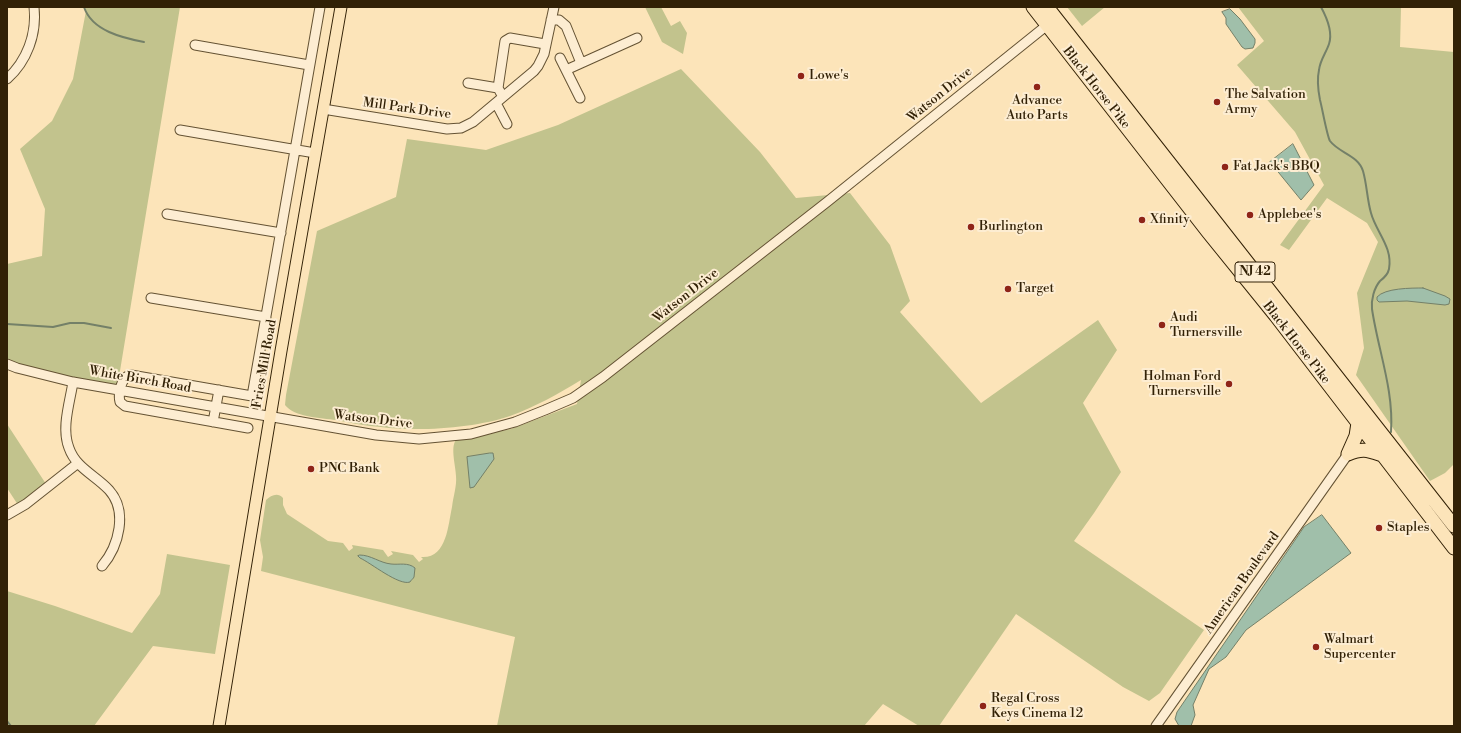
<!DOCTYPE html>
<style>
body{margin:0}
#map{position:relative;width:1461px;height:733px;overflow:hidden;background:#fce4b9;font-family:"Libre Bodoni",serif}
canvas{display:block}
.frame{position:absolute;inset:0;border:8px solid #322106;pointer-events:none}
</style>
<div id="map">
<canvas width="1461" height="733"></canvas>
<div class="frame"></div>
</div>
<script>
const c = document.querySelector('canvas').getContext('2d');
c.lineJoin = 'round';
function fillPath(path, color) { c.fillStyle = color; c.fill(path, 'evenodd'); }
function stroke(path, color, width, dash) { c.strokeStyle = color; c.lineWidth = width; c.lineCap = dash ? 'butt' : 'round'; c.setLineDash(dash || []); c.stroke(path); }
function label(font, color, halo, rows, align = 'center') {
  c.font = font + ' "Libre Bodoni",serif'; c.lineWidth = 4; c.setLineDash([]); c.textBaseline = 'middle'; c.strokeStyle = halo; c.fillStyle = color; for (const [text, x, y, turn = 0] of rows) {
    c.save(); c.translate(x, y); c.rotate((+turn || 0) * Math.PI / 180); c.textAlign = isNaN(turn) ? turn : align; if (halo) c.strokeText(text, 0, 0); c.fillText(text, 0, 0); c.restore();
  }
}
fillPath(new Path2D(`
 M85,7h95l-63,382 -110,-26v-99l35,-8 3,-47 -25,-60 32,-28 21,-42 13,-68z
 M645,7h16l10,19 9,-5 7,12 -4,21 -21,-12z
 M1067,7h38l-23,19z
 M1238,7h163l-1,40 54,5v412l-9,9 -15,8 -74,-106 8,-27 -7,-55 21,-51 -11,-19 -40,-25 -38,52 -9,-5 44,-60 -29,-53 -58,-67 27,-24z
 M681,69l79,83 36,46 54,-5 40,52 20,56 -10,11 81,91 117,-83 19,30 -34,53 38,69 -27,41 -20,28 130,89 -44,63 -11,8 -26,-14 -107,-73 -77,112h-20l-36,-22 -19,22h-367l18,-89 -254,-66 2,-14 -3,-17 6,-40c5,-5 12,-8 17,-2v7l4,9 41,27 15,2 6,8 4,-3 -1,-3 31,5 5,7 5,-3 -2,-3 22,4 6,7 4,-3 -2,-2c26,2 27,-32 31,-50 1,-10 5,-21 4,-31 0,-9 -6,-29 0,-36l55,-11 66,-25 4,-24c-23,14 -46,27 -71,36 -34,12 -93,16 -129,11 -15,-1 -30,-4 -45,-7 -15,-2 -42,-3 -51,-15l1,-10 31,-164 79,-34 11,-58 79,11 72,-25z
 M7,424l39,60 -28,21 -11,-17z
 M167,554l63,11 -15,89 -62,-8 -59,80h-87v-135l48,15 77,27 28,-39z`), '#c2c38d');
const water = new Path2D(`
 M1230,9l10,10 15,20v4l-2,5 -8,1 -3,-2 -16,-23v-6l-4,-6z
 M1293,144l21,41 -13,15 -31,-38z
 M1423,288l22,8 5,3 -1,5 -4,1 -38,-4 -28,1 -2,-2v-3c8,-9 34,-9 46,-9z
 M490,453h3l1,6 -20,28 -4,1 -3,-31z
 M1322,515l29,38 -105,77 -20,27 -17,12 -16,36 2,10 -4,11h-12l-4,-7 2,-7 127,-185z
 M360,555c11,0 20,8 31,9 8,1 17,-2 24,4l-1,9c0,1 -4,4 -4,5 -11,4 -39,-19 -50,-24l-2,-2z`);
fillPath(water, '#a0bfaa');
stroke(water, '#748068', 1);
stroke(new Path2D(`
 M84,7c8,24 39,31 60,35
 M1321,7c6,11 12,25 8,37 -3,9 -9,16 -10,26 -2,9 -1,20 1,30 2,7 7,36 10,41 9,12 28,14 33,30 4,14 4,28 8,42 5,19 22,34 18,56 -1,5 -5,9 -9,12 -6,7 -9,19 -8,28 6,41 22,81 19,123
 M7,324l46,3 17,-4h14l27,5
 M7,721l4,5`), '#748068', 2);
const minor = new Path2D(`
 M551,20h8l7,6 15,37
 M195,45l114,20
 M560,58l20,40
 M566,70l71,-32
 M7,79c20,-18 30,-45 27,-72
 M468,83l30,5
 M503,97l-5,-9 7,-47 5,-3 35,6
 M496,103l11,21
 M323,109l124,20 14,-1 12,-6 61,-51 4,-5 6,-12 10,-47
 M180,130l135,23
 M167,214l114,19
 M151,298l115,19
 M7,364l10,4 56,14 303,53 43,4 52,-5 44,-12 30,-12 28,-12 30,-21 224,-175 224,-180
 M73,382c-3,20 -12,46 -4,66 7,20 26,27 40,42 19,21 10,56 -7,76
 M213,422l6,-32
 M248,428l-123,-22 -5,-4c-2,-8 1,-26 11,-27l121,21 68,-389
 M7,515l19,-11 52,-41
 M1156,726l192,-272`);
const major = new Path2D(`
 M219,726l62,-375 60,-344`);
const highway = new Path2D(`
 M1033,7l175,225 68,84 178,232
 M1047,7l407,519
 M1348,454c15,-6 19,-4 34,1
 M1348,454l8,-18 2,-13`);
stroke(minor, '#645233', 11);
stroke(major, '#322106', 13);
stroke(highway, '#322106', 15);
stroke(minor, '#fdedd2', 9);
stroke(major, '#fce4b9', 11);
stroke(highway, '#fce4b9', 13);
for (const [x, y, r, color] of [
 [801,76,4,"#8f2418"],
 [1037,87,4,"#8f2418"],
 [1217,102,4,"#8f2418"],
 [1225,167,4,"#8f2418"],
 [1250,215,4,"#8f2418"],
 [1142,220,4,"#8f2418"],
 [971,227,4,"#8f2418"],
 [1008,289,4,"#8f2418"],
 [1162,325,4,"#8f2418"],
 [1229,384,4,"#8f2418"],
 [311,469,4,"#8f2418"],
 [1379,528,4,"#8f2418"],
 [1316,647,4,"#8f2418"],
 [983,706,4,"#8f2418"]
]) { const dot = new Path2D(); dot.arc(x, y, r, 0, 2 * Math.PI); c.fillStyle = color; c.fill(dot); stroke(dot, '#fdedd2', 1.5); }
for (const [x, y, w] of [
 [1255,272,40]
]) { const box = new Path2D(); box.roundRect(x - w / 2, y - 10, w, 20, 3); c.fillStyle = '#fdedd2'; c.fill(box); stroke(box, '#322106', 1); }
label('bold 12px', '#322106', null, [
 ["NJ 42",1255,272]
]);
label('13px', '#322106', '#fdedd2', [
 ["Lowe's",809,76],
 ["The Salvation",1225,95],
 ["Army",1225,110],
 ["Advance",1037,101,"center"],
 ["Auto Parts",1037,116,"center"],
 ["Fat Jack's BBQ",1233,167],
 ["Applebee's",1258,215],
 ["Xfinity",1150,220],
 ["Burlington",979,227],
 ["Target",1016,289],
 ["Audi",1170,318],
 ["Turnersville",1170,333],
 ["Holman Ford",1221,377,"right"],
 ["Turnersville",1221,392,"right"],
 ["PNC Bank",319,469],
 ["Staples",1387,528],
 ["Walmart",1324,640],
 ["Supercenter",1324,655],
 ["Regal Cross",991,699],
 ["Keys Cinema 12",991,714]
], 'left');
label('13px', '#322106', '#fdedd2', [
 ["Black Horse Pike",1096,88,52],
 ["Watson Drive",940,95,-39],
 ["Mill Park Drive",407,109,8],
 ["Watson Drive",686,296,-38],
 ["Black Horse Pike",1296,343,52],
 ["Fries Mill Road",265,364,-80],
 ["White Birch Road",140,380,10],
 ["Watson Drive",373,420,7],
 ["American Boulevard",1242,583,-55]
]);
</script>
